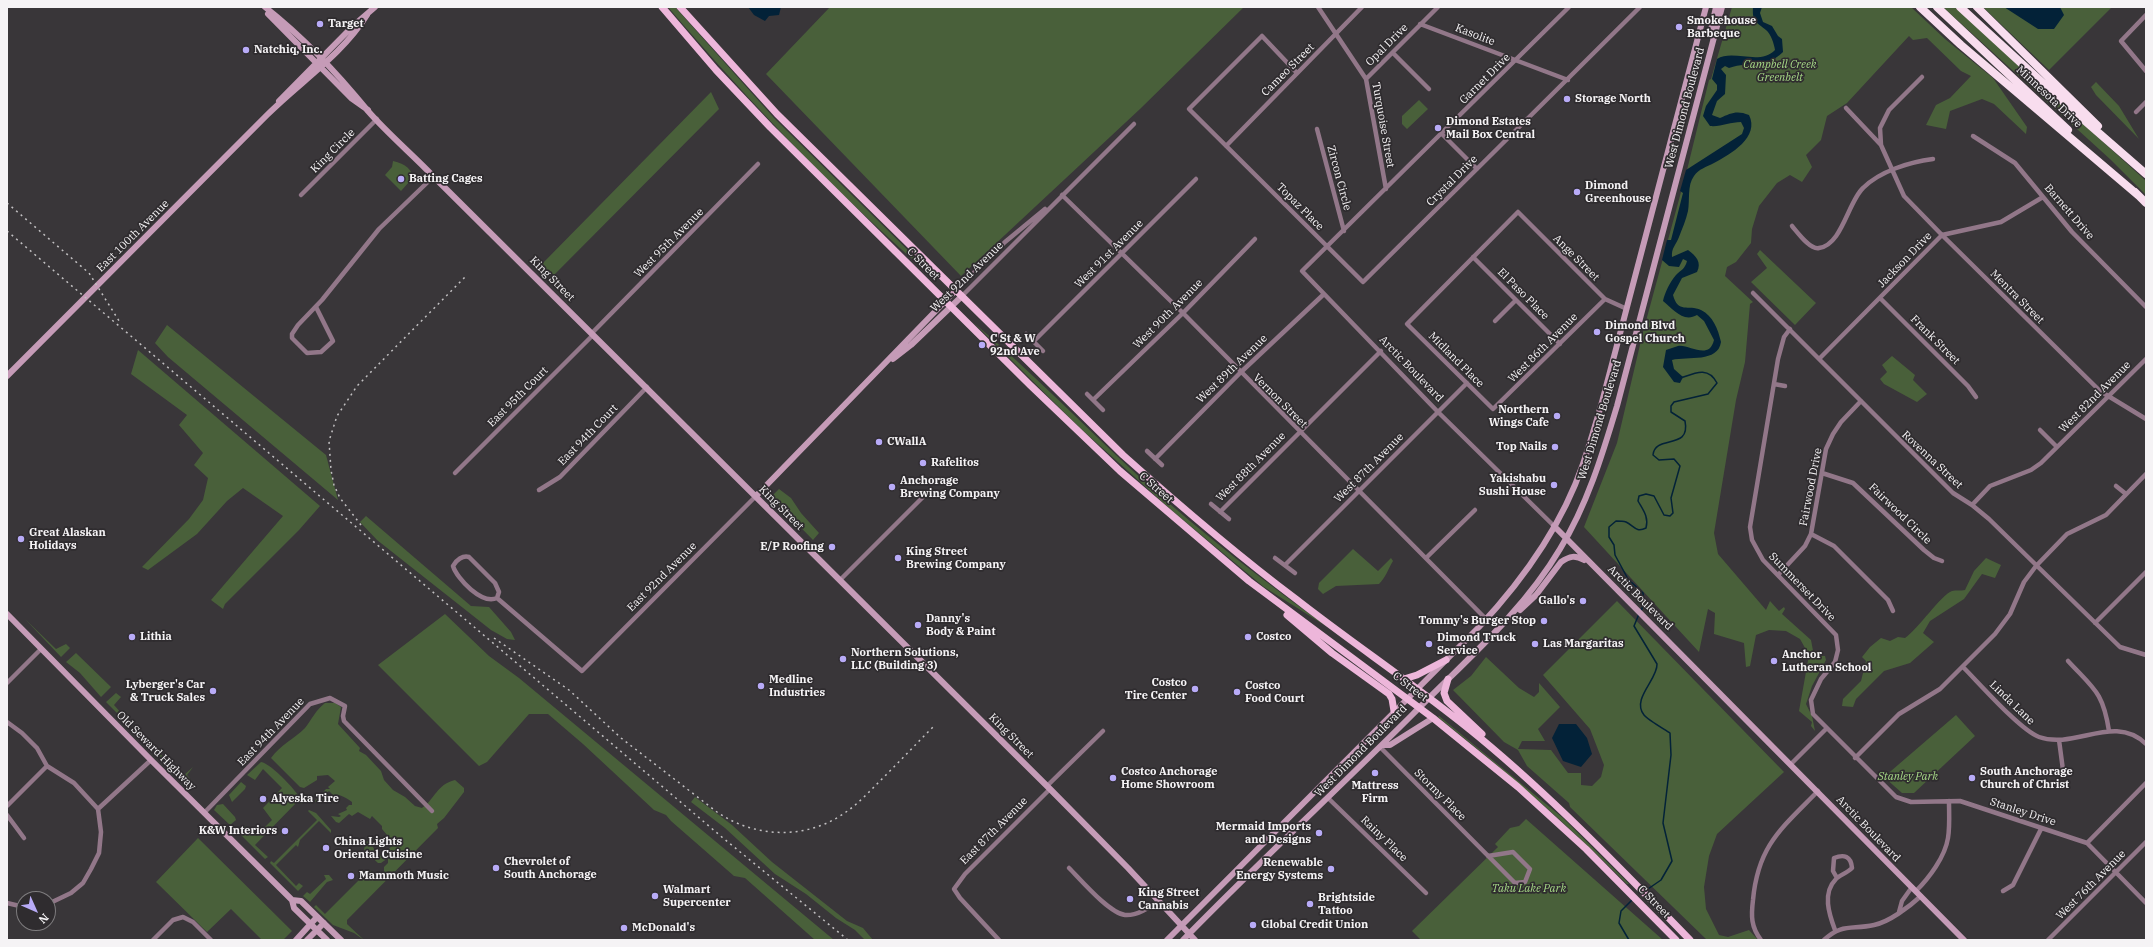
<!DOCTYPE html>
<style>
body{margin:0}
#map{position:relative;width:2153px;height:947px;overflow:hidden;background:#393639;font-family:"IBM Plex Serif",serif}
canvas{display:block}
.frame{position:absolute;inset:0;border:8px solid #f5f3f5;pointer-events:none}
.north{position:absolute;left:16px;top:891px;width:40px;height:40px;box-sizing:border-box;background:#2f2c2f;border:1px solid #7e7c7e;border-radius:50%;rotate:135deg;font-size:11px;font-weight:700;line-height:16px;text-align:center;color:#f5f3f5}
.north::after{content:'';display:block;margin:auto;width:14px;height:18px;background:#b8abf7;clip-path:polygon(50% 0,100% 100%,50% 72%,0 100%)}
</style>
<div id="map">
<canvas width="2153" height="947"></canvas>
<div class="frame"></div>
<div class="north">N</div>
</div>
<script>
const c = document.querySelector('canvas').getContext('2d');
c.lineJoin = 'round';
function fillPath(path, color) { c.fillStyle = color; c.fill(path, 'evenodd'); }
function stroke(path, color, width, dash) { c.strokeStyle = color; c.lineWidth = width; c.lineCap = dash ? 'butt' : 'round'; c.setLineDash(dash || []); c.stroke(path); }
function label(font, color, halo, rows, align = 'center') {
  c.font = font + ' "IBM Plex Serif",serif'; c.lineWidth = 3.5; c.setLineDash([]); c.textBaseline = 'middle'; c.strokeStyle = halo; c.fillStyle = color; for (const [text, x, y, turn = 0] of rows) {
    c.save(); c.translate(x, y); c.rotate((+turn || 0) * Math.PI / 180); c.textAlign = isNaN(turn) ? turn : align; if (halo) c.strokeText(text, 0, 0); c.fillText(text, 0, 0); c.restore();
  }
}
fillPath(new Path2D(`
 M668,7h7l99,111 162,160 -1,1c-96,-83 -185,-176 -267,-272z
 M830,7h414l-104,102 -179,167 -195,-202z
 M1732,7h179l34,32 48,39 34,49 -1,7 -32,-30 -12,-5 -32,12 -4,18 -20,-4 10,-20 14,-7 21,-22 -10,-5 -34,-33 -14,2 -4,-4 -62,67 -20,13 -6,24 -15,15 6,12 -10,15 -12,-7 -13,8 -18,23 -7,23 -1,14 -15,19 -9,5 -2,9 28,26 -3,2 -5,58 -9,38 -22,133 4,21 48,56 4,-9 9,10 5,-4 1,2 -3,5 29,26 3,16h11l1,4 -14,26 -6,18 6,12 3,15 -4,-5 1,-4 -13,-11 10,-56 -9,-16 -14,-8 -17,-1 -13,5 -6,31 -4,1 -2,-24 -30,-9 1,-21 -7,-4 -9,43 -115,-125 33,-84 26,-111 44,-162 22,-90 2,-1z
 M1943,7h12l191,174v14l-35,-35z
 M1983,7h129l-63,63z
 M2096,82l23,24 20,33 -43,-44 -5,-8z
 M711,92l8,17 -165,166 -13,-10z
 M1419,100l9,9 -21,20 -5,-5v-8z
 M393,161c13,3 19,8 22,21h-6l-8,9 -16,-16 7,-8z
 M1760,250l56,53 -21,22 -44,-43 16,-14 -10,-14z
 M973,322c60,51 115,108 173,161 58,52 120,100 183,145l-65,-41 -88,-73 -96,-86z
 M167,325l159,130 12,45 -170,-143 -13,-14z
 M138,350l182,156 -21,24 -74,74 -2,5 -12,-9 72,-84 -40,-28 -16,13 -30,33 -49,36 -6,-3 47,-48 14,-19 5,-22 -14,-13 9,-12 -24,-28 8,-10 -56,-41z
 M1892,356l23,19 -2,5 14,14 -10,8 -33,-18 -4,-5 7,-7 -5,-7z
 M779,489l12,9 10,15 18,20 -6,7 -42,-43z
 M366,516l105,90 18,1 22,25 4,8 -8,-1 -16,-9 -114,-90 -17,-18z
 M1353,549l25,22 13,-13 2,3c-5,8 -7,16 -14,23l-43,2 -13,8 -5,-5 1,-6z
 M1986,558l15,7 -6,13 -13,-4 -18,25 -34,22 -7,12 11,9 -24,21 -26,8 -28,28 -3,8 -11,-1 1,-7 18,-18 5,-20 -4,-4 8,-10 11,-9 9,3 8,-4 7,1c12,-8 37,-44 47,-47 4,-1 9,0 13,-1l9,-19z
 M1617,601l167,171 -67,62 -8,22 -5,31 2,22 13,26 9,2 21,-7 9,10h-51l-137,-133 -1,-4 -42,-37 -9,-16 -14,-8 -51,-52 18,-14 15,-19 33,31 15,9 5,-5v-9l21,24 -22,22 7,12h-23l-4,8 33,1 17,23h13v12l11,1 9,-9 3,-12 -14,-36 -47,-54z
 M445,614l44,42 30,22 315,262h-19l-70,-62 -11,-2 -63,-55 -5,-6 -12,-5 -71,-66 -35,-30h-19l-42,48 -8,4 -101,-101z
 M25,619l31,30 10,-5 4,4 -9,9z
 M76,653l35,34 -10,10 -21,-24 -14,-11z
 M116,693l5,4 -7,8 8,9 -2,2 -14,-14z
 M325,703h10l6,4 -3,17 22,24 -1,3 7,4 15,16 3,9 9,10 12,7 10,9 7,2c14,-10 14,-23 33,-28l9,8v4l-20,26 -7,6 1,4 -91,92v4l17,16 -10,-7 -21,-8 -19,-18 2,-2 9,9 44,-44 9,6 6,-3v-6l4,-4v-5l-7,5h-3l-14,-13 1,-6 2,-3 4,2 6,12 4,1 12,-11v-3l-11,-13v-3l-10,-10 -2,3 -12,-7 -6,4 -3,-2 -10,9 -3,-1 -5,-6 8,1 2,-1 -3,-2 9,-4 -1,-2 3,-3h3v-3c-6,-4 -12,-8 -19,-7l-4,-4 -8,6 2,3 -6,3 -2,-2 11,-12h4l-2,-2 7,-6 -7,-6 -11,1v4l-13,8 -4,-1 -29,-29c9,-13 23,-19 34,-30 7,-9 10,-17 20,-25z
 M1956,715l19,21 -61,57h-12l-18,-16z
 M1439,716l124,102 66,66h-2c-61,-61 -121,-113 -189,-167z
 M147,741l36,35 10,-9 -6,8 4,5 -5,-4 -4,2 -35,-35z
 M261,762c10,1 39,32 42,41l-2,1 -3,-3 -43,44 13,12 -3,2 -27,-27 2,-5 5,-1 11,10 16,-16 -9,-12 19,-20 -19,-19 -8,11 -8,-5z
 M241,782l5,4 -1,3 -13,13 -3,-7z
 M695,797l37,28 40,37 75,59 16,7 10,12h-8l-10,-10 -19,-12 -30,-24 -31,-20 -50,-46 -34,-26z
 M223,804l12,13 1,3 -6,5 -16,-15 3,-5z
 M309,810l7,3 15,17v3l-12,-12 -19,19 -2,7 -2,-2 -20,20 20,21 3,-3 4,3 -5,5 -28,-28 1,-2 3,2 43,-43 -9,-9z
 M1526,819l137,121h-242l-9,-9 86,-84 -3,-3 15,-16 9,-2z
 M198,838l94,93 -9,9h-21l-31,-31 -24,23 -51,-50z
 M324,875h5l4,5 -6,2 -17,20 -7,-6 4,-4 3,2 16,-15z`), '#49603a');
fillPath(new Path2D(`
 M748,7h33l-2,8 -10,1 -4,5 -11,-6z
 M1753,7h9l-2,6 3,9 9,4 6,10 4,3 1,13c-20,19 -31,8 -54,16l-4,-2 -4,3 5,6 -1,19 -8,7 -5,14 8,3c11,-5 17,-8 29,-3 11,22 -18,39 -35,48 -8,4 -15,6 -20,13 -7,9 -4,25 -6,35 -2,9 -6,18 -9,26 -3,8 -8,11 -7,20l16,-7c8,6 14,12 9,22l-15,6 -9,17c5,19 15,9 28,15 12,6 17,19 20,32 -3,21 -33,14 -49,18l2,9 9,8 -3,6 -6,-1 -11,-15 3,-17c4,-1 8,-3 12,-4 11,-2 31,15 36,-6l-10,-19 -7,-6c-14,8 -24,-6 -34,-14 2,-9 7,-19 13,-26 5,-5 9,-6 11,-14l-4,-2 -4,8 -10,-1 -7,-6 5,-20h4l12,-47 -3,-2 6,-21 56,-36 2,-6 -3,-6c-11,0 -20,5 -31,4l-7,-10 3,-10 11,-16v-5l-5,-6 5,-20c16,-10 43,7 58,-9 -1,-6 -4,-16 -9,-20 -10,-8 -14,-9 -13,-23z
 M2004,7h56l4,8 -10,14h-16z
 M1559,724h17l11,14 5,16 -11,13 -18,-6 -11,-23z`), '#032238');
stroke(new Path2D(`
 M1641,611l3,-8 -1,-10 -15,-14 -13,-24 -1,-10 -5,-8v-10l7,-6c3,0 7,0 10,1 8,4 10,11 20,6 3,-11 -3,-18 -8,-27l1,-5 7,-2 8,2 10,19 6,1 3,-3 -2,-15 9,-32 -6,-7 -15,1 -6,-5c2,-21 38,-4 32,-34l-14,-9v-6l3,-4 34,-8 9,-11c-9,-17 -22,-10 -36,-5
 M1639,614l-5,12 23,38c1,15 -26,35 -13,51 4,5 20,14 26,18l1,22 -8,68 9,38 -11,19 -16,11
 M1629,940l-10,-17 2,-12 11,-11`), '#032238', 1.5);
stroke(new Path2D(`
 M1318,7l48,72 20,110
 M2146,15l-25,26 25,30
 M1420,24l148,56
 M1393,53l36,36
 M1297,73l-35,-37 -73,73 174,173 277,-275
 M1922,77l-33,33 -9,18 1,17 23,51 38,39 158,156 46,28
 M1366,79l72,-72
 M1846,108l35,37
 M2136,112l10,-10
 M1317,129l27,102
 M1442,134l35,35
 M1973,136l42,27 57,69 74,75
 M1226,146l136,-139
 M301,195l76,-76
 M1062,195l121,118 303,306
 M1792,226c6,7 18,24 27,22 23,-3 29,-46 44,-60 17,-17 47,-26 70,-29
 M1473,257l87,87
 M955,291l50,-49 40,-33
 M1753,293l200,200 19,12 17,14 131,128 26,8
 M961,297l173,-173
 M1880,298l88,88 8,11
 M1605,299l-112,110 -86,-85 111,-112 87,87 22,10
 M316,307l17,34 -12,11 -14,1 -15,-15v-4l6,-9 24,-25 57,-71 55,-53
 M1495,321l21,-21
 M1790,329l-6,8 -6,22 -28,168 2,13 11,20 73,75 2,15 -3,12 -14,17 -10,21 2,14 83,83 15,5 49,-1 127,42 59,60
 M592,333l166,-169
 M1026,334l17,17
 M1034,341l162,-162
 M1820,358l122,-123 59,-13 42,-25
 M1774,384l11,2
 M1087,394l16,16
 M1093,400l90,-87 72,-74
 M2040,430l17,17
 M1147,451l15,14
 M1155,459l85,-86 84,-79
 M455,473l138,-138
 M1822,473l31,10 71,67 10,8 8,3
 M2116,486l10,8
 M539,490l21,-13 87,-90
 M1211,504l18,15
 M1972,505l18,-19 41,-16 10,-7 105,-104
 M1220,512l161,-161
 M1554,526l-116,-114 -136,-141 267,-264
 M1811,534l23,12 54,54 5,11
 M1275,558l20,15
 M1426,558l49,-48
 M1285,565l182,-182
 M1778,575l27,-29 6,-12 15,-85 7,-15 8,-12 20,-21
 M840,580l88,-88
 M497,598c-15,7 -40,-19 -44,-32 3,-6 10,-11 16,-9l26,26 4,9 -2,6 85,73 174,-175
 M2095,623l51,-51
 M2068,661c26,28 35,31 41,70
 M1963,667c16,16 57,63 76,70 36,13 75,-24 107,7
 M7,683l34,-34
 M7,722l15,11 15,15 10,18 27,17 24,26 3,23 -2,21 -8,16 -8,14 -12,10 -23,11
 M2059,740l4,30
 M1380,747l135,136 10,-1 5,-13 -17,-17 -25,4
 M1855,758l44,-44 41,-25 55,-55 15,-20 14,-32 12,-16 31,-32 39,-19 40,-41
 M1791,764l35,-35
 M1047,786l56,-55
 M1328,798l98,95
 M7,806l40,-40
 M98,809l53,-49
 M204,813l106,-109 20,-6 15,8 -2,10 1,5 88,90
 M7,815l17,23
 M2087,843l59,-60
 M1069,868c12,12 40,45 56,47 12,1 25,-8 34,-14
 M1916,891c13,-13 29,-34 32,-53 2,-12 1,-25 1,-37
 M2003,891l10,-6 28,-56
 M7,903l17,4
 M1899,912l3,-11 10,-14
 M1835,930c-6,-16 -13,-37 1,-51 4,-4 11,-6 16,-11 -1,-12 -8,-14 -18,-10l-1,13 4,7
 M153,940l20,-20 10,-3 10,5 18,18
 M999,940l-39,-42 -6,-9 11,-15 85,-85
 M1761,940c-10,-13 -10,-24 -8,-40 5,-55 29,-72 65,-109
 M1824,940c18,-17 28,-10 50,-15 15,-3 35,-18 47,-29
 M2048,940l98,-98`), '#927789', 4.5);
stroke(new Path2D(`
 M265,7c38,30 73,67 103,104 20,23 44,43 65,65l617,613 78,79 67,72
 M268,14l83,84 17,12
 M1713,38l-2,-8 5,-23
 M279,101l74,-75 22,-19
 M893,359l18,-14 50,-48
 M7,376c87,-87 174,-174 260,-261 33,-33 75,-60 100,-100
 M756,496l199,-205
 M1554,526l410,414
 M1520,610l16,-15 25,-33c9,-6 14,-7 23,-2
 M7,614l144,146 141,140 2,8 33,32
 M1382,745h8l43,-27
 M292,900l9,1 40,39
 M296,940l21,-23
 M307,940l17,-17
 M1167,940l312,-313c44,-47 83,-102 104,-163 7,-21 13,-41 19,-62l104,-395
 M1183,940c75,-77 154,-150 230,-226 52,-53 109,-101 147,-165 27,-44 42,-93 57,-143l105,-399`), '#c59bb7', 6);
stroke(new Path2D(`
 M662,7l54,63 54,57 260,258 90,86 129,110 184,137 85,69 68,62 90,91
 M680,7l97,107 346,341c56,50 113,99 173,144 60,47 124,89 183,138 75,62 143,133 211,203
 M1287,615l45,38 57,41 3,5 2,12
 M1404,679l13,-4 29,-15
 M1448,679l-4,14 3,8 35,33`), '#edb6da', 7);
stroke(new Path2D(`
 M1920,7l41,38 178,151
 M1937,7l131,123
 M1960,7l109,100 77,67
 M1977,7l121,119
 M2135,192l11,11`), '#f8ddee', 8);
stroke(new Path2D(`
 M7,203l82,70 32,51
 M7,231l716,607 125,102
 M361,525l-21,-27 -6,-13 -3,-15 -2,-29 8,-25 20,-30 109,-110
 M494,638l75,52 52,48 96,74c36,25 85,28 123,4 15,-9 27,-22 39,-34 19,-19 37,-38 56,-57`), '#c2c0c2', 1.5, [2, 4]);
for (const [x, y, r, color] of [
 [320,24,4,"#b8abf7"],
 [1679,27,4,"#b8abf7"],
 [246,50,4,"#b8abf7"],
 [1567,99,4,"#b8abf7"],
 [1438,128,4,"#b8abf7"],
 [401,179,4,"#b8abf7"],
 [1577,192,4,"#b8abf7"],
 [1597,332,4,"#b8abf7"],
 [982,345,4,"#b8abf7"],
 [1557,416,4,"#b8abf7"],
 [879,442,4,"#b8abf7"],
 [1555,447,4,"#b8abf7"],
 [923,463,4,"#b8abf7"],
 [1554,485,4,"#b8abf7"],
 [892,487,4,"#b8abf7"],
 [21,539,4,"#b8abf7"],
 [832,547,4,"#b8abf7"],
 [898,558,4,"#b8abf7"],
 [1583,601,4,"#b8abf7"],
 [1544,621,4,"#b8abf7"],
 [918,625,4,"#b8abf7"],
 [132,637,4,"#b8abf7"],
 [1248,637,4,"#b8abf7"],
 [1429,644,4,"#b8abf7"],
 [1535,644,4,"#b8abf7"],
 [843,659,4,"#b8abf7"],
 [1774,661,4,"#b8abf7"],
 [761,686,4,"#b8abf7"],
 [1195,689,4,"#b8abf7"],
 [213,691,4,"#b8abf7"],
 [1237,692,4,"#b8abf7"],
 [1375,773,4,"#b8abf7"],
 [1113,778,4,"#b8abf7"],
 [1972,778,4,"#b8abf7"],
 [263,799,4,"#b8abf7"],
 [285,831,4,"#b8abf7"],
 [1319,833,4,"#b8abf7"],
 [326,848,4,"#b8abf7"],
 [496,868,4,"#b8abf7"],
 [1331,869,4,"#b8abf7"],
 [351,876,4,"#b8abf7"],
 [655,896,4,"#b8abf7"],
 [1130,899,4,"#b8abf7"],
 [1310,904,4,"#b8abf7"],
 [1253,925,4,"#b8abf7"],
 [624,928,4,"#b8abf7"]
]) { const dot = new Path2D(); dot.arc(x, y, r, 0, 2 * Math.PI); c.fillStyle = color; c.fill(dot); stroke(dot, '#2f2c2f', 1.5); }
label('bold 11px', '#f5f3f5', '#2f2c2f', [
 ["Smokehouse",1687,21],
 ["Barbeque",1687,34],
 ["Target",328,24],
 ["Natchiq, Inc.",254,50],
 ["Storage North",1575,99],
 ["Dimond Estates",1446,122],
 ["Mail Box Central",1446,135],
 ["Batting Cages",409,179],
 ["Dimond",1585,186],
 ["Greenhouse",1585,199],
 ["Dimond Blvd",1605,326],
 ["Gospel Church",1605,339],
 ["C St & W",990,339],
 ["92nd Ave",990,352],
 ["Northern",1549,410,"right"],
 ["Wings Cafe",1549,423,"right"],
 ["CWallA",887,442],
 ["Top Nails",1547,447,"right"],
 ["Rafelitos",931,463],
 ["Yakishabu",1546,479,"right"],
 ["Sushi House",1546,492,"right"],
 ["Anchorage",900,481],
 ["Brewing Company",900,494],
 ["Great Alaskan",29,533],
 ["Holidays",29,546],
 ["E/P Roofing",824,547,"right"],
 ["King Street",906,552],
 ["Brewing Company",906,565],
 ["Gallo's",1575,601,"right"],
 ["Danny's",926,619],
 ["Body & Paint",926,632],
 ["Tommy's Burger Stop",1536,621,"right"],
 ["Lithia",140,637],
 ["Costco",1256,637],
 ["Dimond Truck",1437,638],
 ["Service",1437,651],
 ["Las Margaritas",1543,644],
 ["Northern Solutions,",851,653],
 ["LLC (Building 3)",851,666],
 ["Anchor",1782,655],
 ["Lutheran School",1782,668],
 ["Medline",769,680],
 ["Industries",769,693],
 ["Costco",1187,683,"right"],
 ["Tire Center",1187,696,"right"],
 ["Lyberger's Car",205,685,"right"],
 ["& Truck Sales",205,698,"right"],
 ["Costco",1245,686],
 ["Food Court",1245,699],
 ["Costco Anchorage",1121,772],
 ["Home Showroom",1121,785],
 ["South Anchorage",1980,772],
 ["Church of Christ",1980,785],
 ["Mattress",1375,786,"center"],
 ["Firm",1375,799,"center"],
 ["Alyeska Tire",271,799],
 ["Mermaid Imports",1311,827,"right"],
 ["and Designs",1311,840,"right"],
 ["K&W Interiors",277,831,"right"],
 ["China Lights",334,842],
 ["Oriental Cuisine",334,855],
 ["Chevrolet of",504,862],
 ["South Anchorage",504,875],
 ["Renewable",1323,863,"right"],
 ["Energy Systems",1323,876,"right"],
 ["Mammoth Music",359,876],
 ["Walmart",663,890],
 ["Supercenter",663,903],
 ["King Street",1138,893],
 ["Cannabis",1138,906],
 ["Brightside",1318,898],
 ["Tattoo",1318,911],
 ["Global Credit Union",1261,925],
 ["McDonald's",632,928]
], 'left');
label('11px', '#f5f3f5', '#2f2c2f', [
 ["Kasolite",1475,35,21],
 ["Opal Drive",1387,45,-45],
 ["Cameo Street",1288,70,-45],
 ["Garnet Drive",1485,79,-45],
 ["Minnesota Drive",2049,97,43],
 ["West Dimond Boulevard",1685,108,-75],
 ["Turquoise Street",1383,125,80],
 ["King Circle",333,151,-45],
 ["Zircon Circle",1339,178,75],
 ["Crystal Drive",1452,181,-45],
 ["Topaz Place",1300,207,45],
 ["Barnett Drive",2069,212,49],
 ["East 100th Avenue",133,236,-45],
 ["West 95th Avenue",669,243,-45],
 ["West 91st Avenue",1109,254,-45],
 ["Ange Street",1576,258,45],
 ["Jackson Drive",1905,260,-46],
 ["C Street",923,264,45],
 ["West 92nd Avenue",967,277,-44],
 ["King Street",552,279,45],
 ["El Paso Place",1523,294,45],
 ["Mentra Street",2017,297,45],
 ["West 90th Avenue",1168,314,-45],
 ["Frank Street",1935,340,45],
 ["West 86th Avenue",1543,348,-45],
 ["Midland Place",1456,360,45],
 ["West 89th Avenue",1232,369,-44],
 ["Arctic Boulevard",1411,369,46],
 ["East 95th Court",518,397,-45],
 ["West 82nd Avenue",2095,397,-45],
 ["Vernon Street",1280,401,45],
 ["West Dimond Boulevard",1600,420,-73],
 ["East 94th Court",588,435,-46],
 ["Rovenna Street",1932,460,43],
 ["West 88th Avenue",1251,467,-45],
 ["West 87th Avenue",1369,468,-45],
 ["Fairwood Drive",1811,487,-79],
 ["C Street",1156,488,41],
 ["King Street",781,508,45],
 ["Fairwood Circle",1900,514,44],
 ["East 92nd Avenue",662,577,-45],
 ["Summerset Drive",1802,587,46],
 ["Arctic Boulevard",1640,598,45],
 ["C Street",1410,687,37],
 ["Linda Lane",2012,703,44],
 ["East 94th Avenue",271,732,-46],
 ["King Street",1011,736,45],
 ["Old Seward Highway",156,751,45],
 ["West Dimond Boulevard",1361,751,-45],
 ["Stormy Place",1440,795,45],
 ["Stanley Drive",2023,812,18],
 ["Arctic Boulevard",1868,829,46],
 ["East 87th Avenue",994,831,-45],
 ["Rainy Place",1384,839,44],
 ["West 76th Avenue",2091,885,-45],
 ["C Street",1654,902,46]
]);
label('italic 11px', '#a6d986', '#2f2c2f', [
 ["Campbell Creek",1780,65],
 ["Greenbelt",1780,78],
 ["Stanley Park",1908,777],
 ["Taku Lake Park",1529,889]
]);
</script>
